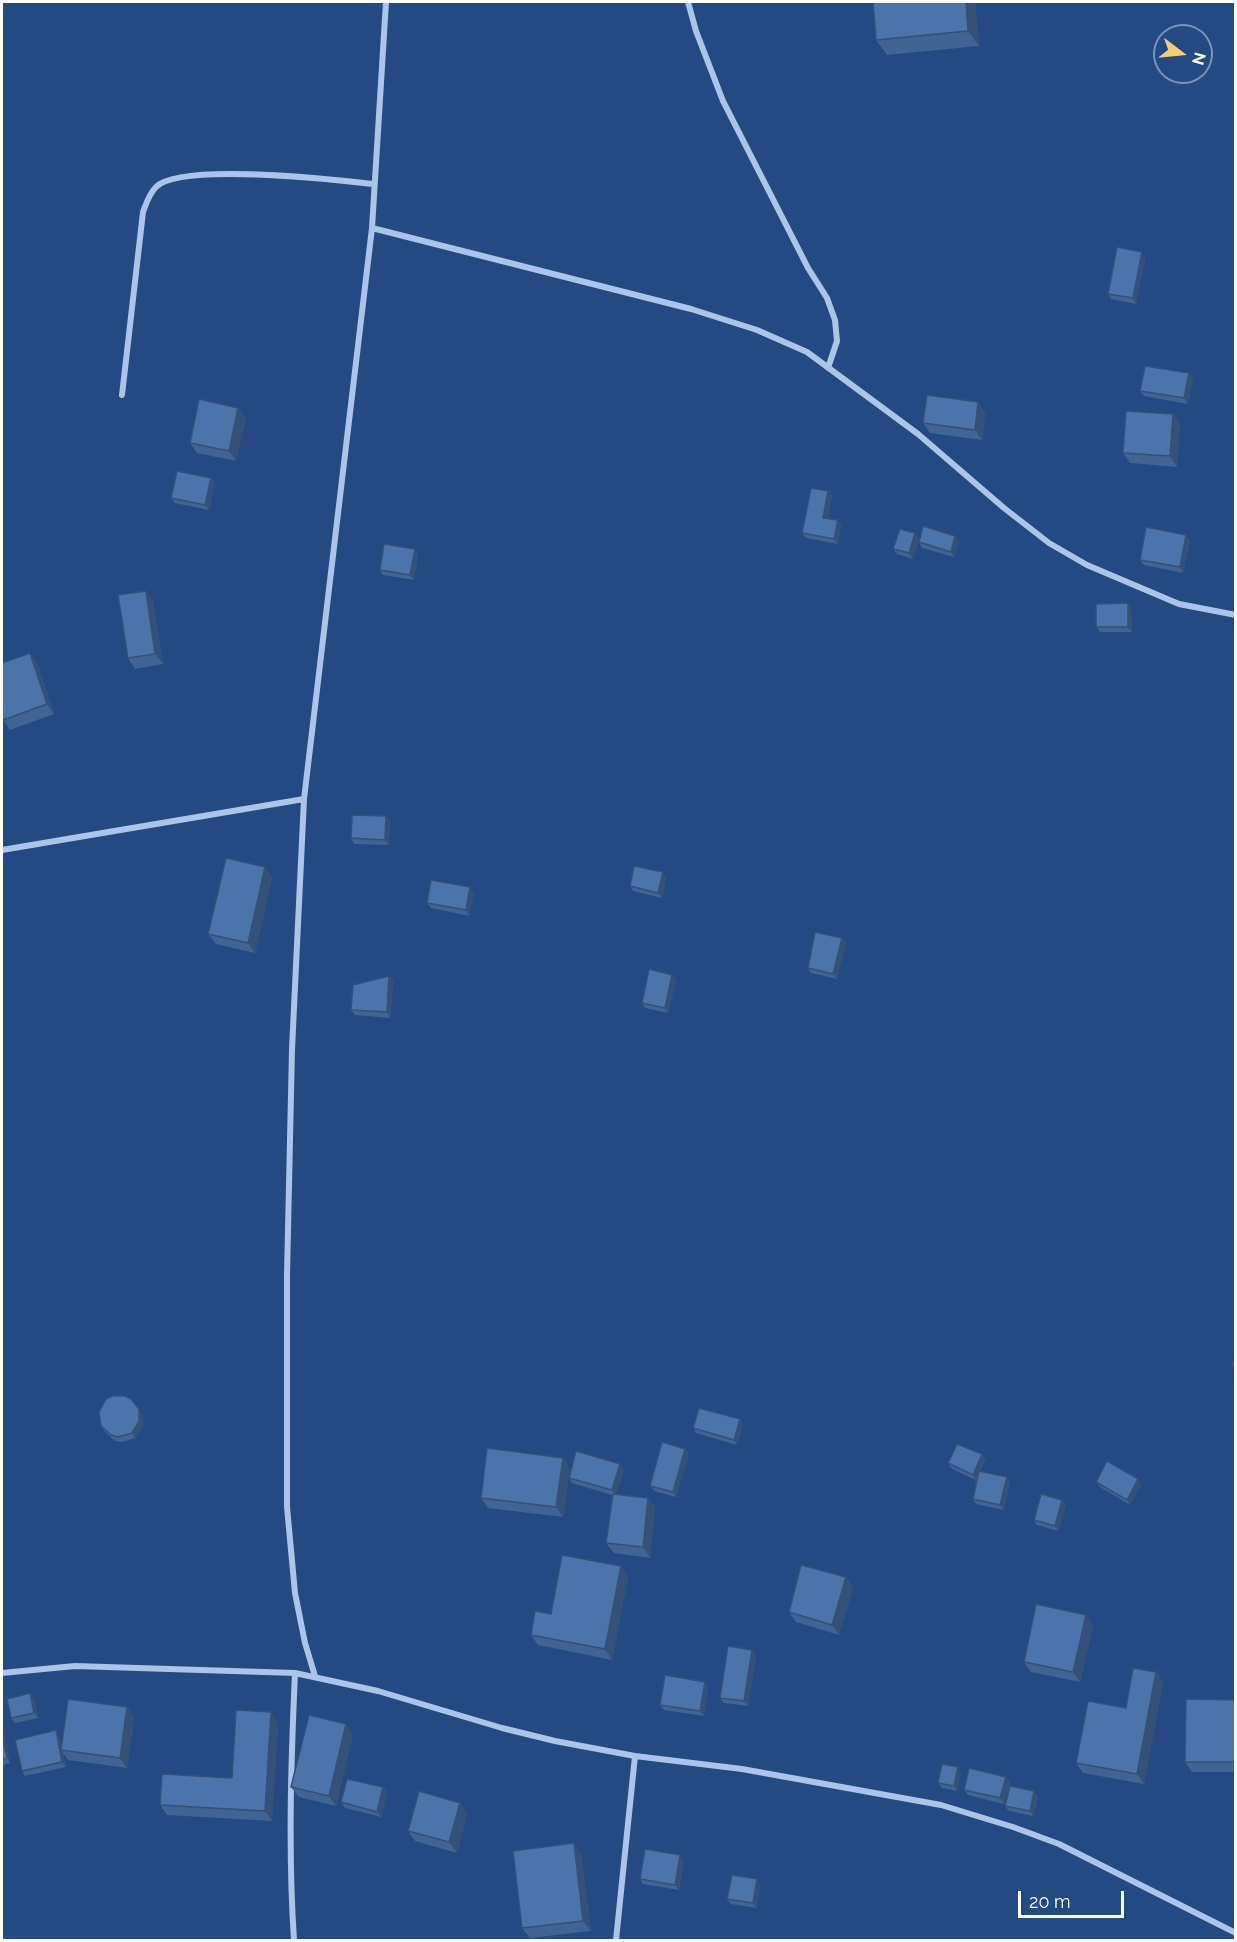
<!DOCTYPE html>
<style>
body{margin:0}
#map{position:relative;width:1237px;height:1942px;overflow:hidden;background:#234a82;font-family:Raleway,sans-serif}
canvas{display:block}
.frame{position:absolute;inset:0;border:3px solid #fff;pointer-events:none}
.north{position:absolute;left:1153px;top:24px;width:60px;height:60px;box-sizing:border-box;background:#234a82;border:2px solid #7b92b4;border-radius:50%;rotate:106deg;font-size:16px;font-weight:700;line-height:24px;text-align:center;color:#fff}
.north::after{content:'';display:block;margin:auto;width:21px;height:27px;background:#f3cf6d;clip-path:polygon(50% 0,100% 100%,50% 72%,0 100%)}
.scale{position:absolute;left:1018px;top:1891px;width:106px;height:27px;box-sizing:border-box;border:3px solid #fff;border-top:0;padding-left:8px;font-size:18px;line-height:21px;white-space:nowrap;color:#fff;-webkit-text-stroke:4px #234a82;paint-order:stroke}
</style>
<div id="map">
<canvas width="1237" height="1942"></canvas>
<div class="frame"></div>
<div class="north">N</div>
<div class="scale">20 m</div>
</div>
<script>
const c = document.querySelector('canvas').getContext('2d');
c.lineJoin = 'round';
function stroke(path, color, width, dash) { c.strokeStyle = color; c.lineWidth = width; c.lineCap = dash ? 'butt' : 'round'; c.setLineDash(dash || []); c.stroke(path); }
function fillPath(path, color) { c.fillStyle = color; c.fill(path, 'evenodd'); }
stroke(new Path2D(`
 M688,2l8,29 27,70 85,167 19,30 8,22 2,21 -9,27
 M372,228l319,81 66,21 50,22 111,82 86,74 45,35 38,22 92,39 57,11
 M122,395l21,-183c3,-8 6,-18 13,-25 25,-25 179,-7 218,-3
 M2,850l302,-51
 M2,1673l73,-7 220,7 83,18 124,37 53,13 80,15 107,13 199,36 72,22 46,17 177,89
 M315,1676l-10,-33 -10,-50 -8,-86v-232l5,-226 12,-250 68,-571 14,-226
 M294,1940c-6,-89 -3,-178 1,-267
 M616,1940l19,-184`), '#aac5e8', 6);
fillPath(new Path2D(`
 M873,2h102l4,44 -92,9 -11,-15z
 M1142,252l3,6 -9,46 -25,-5 -3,-5z
 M1189,373l4,5 -5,26 -44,-8 -4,-5z
 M238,408l8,10 -10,43 -39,-8 -7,-10z
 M985,412l-3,28 -52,-7 -7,-10z
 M1173,414l7,10 -3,43 -47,-4 -7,-10z
 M211,478l4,5 -6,27 -34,-7 -4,-5z
 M828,491l4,5 -4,22 10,2 3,6 -3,18 -32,-6 -4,-5z
 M955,536l4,6 -5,15 -32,-9 -3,-6z
 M919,539l-6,20 -16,-5 -4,-5z
 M1190,540l-7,33 -39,-8 -4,-5z
 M418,554l-4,26 -31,-5 -3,-5z
 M146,591l7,10 10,63 -28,5 -7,-11z
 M1131,608l1,24h-32l-4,-5z
 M30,653l7,10 17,51 -44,16 -7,-10z
 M390,821l-1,24 -35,-1 -3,-6z
 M265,867l7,11 -17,75 -39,-9 -8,-10z
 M666,877l-4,21 -29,-7 -3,-5z
 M474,892l-5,24 -38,-8 -4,-5z
 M846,943l-9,36 -26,-6 -3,-5z
 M672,975l4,5 -8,33 -23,-5 -3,-5z
 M389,976l4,5 -3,37 -35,-3 -4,-5z
 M142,1414l1,12 -8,12 -13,4 -7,-1 -11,-10 -3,-5z
 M740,1419l3,6 -6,20 -41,-12 -3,-5z
 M685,1449l4,5 -13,43 -22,-6 -4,-5z
 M982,1454l3,6 -5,11 27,6 3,5 -6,28 -28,-6 -3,-5 3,-19 -24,-11 -4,-6z
 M563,1458l7,11 -7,48 -75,-9 -7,-10z
 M624,1469l-8,25 32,4 7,10 -5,50 -36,-5 -8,-10 6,-48 -40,-12 -3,-5z
 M1096,1482l45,3 -11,20 -30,-18z
 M1066,1505l-8,26 -21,-6 -3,-5z
 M628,1576l-16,84 -74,-15 -7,-10 20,-21z
 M846,1577l7,11 -14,47 -43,-13 -7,-10z
 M1086,1615l7,11 -13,56 -49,-10 -7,-10z
 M752,1650l4,5 -8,51 -24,-3 -4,-5z
 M1156,1672l7,10 -19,102 -61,-11 -7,-10 50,-55z
 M705,1682l3,5 -4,29 -40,-6 -4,-5z
 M34,1698l4,20 -23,5 -4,-5z
 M1236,1700v72h-44l-7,-10z
 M127,1707l7,11 -7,50 -59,-8 -5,-7 3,14 -41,9 -3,-5 37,-35 2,10z
 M278,1723l-6,98 -105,-6 -7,-10 72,-27z
 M2,1734l3,5 5,24 -8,2z
 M353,1734l-17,72 -37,-9 -8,-10z
 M958,1767l3,5 -4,19 -15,-3 -4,-5z
 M1010,1782l-6,22 -36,-9 -4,-5z
 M387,1792l-6,25 -36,-9 -4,-6z
 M1038,1797l-5,19 -24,-5 -4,-5z
 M460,1803l7,10 -10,40 -42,-12 -7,-10z
 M581,1853l10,78 -61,7 -8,-10z
 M684,1860l-5,30 -36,-6 -3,-5z
 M760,1884l-3,24 -26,-4 -4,-5z`), '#406493');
fillPath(new Path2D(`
 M966,2h9l4,44 -11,-15z
 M1142,252l3,6 -9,46 -3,-6z
 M1189,373l4,5 -5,26 -4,-6z
 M978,402l7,10 -3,28 -7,-10z
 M238,408l8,10 -10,43 -7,-10z
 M1173,414l7,10 -3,43 -7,-11z
 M211,478l4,5 -6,27 -4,-5z
 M828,491l4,5 -5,27 -4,-5z
 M838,520l3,6 -3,18 -4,-5z
 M915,533l4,6 -6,20 -4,-6z
 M1186,535l4,5 -7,33 -3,-6z
 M955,536l4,6 -5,15 -3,-5z
 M415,549l3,5 -4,26 -4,-5z
 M146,591l7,10 10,63 -8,-10z
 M1128,603l3,5 1,24 -4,-5z
 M30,653l7,10 17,51 -7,-10z
 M386,816l4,5 -1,24 -4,-5z
 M265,867l7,11 -17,75 -7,-10z
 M663,872l3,5 -4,21 -4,-5z
 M470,887l4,5 -5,24 -3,-6z
 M842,938l4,5 -9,36 -4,-5z
 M672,975l4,5 -8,33 -3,-5z
 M389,976l4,5 -3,37 -3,-6z
 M139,1409l3,5 1,12 -8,12 -3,-5z
 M740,1419l3,6 -6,20 -3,-5z
 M685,1449l4,5 -13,43 -3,-5z
 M982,1454l3,6 -9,20 -3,-5z
 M563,1458l7,11 -7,48 -7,-10z
 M620,1464l4,5 -8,27 -4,-6z
 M1007,1477l3,5 -6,28 -4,-5z
 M1138,1479l3,6 -11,20 -3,-5z
 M648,1498l7,10 -5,50 -7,-11z
 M1062,1500l4,5 -8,26 -3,-5z
 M621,1566l7,10 -16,84 -7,-11z
 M846,1577l7,11 -14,47 -7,-10z
 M1086,1615l7,11 -13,56 -7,-10z
 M752,1650l4,5 -8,51 -4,-5z
 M1156,1672l7,10 -19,102 -7,-10z
 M705,1682l3,5 -4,29 -4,-5z
 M30,1693l4,5 4,20 -4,-5z
 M127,1707l7,11 -7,50 -7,-10z
 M271,1712l7,11 -6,98 -7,-10z
 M346,1724l7,10 -17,72 -7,-10z
 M56,1730l3,6 3,14h-1l2,3 3,14 -4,-5z
 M2,1734l3,5 5,24 -3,-5z
 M958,1767l3,5 -4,19 -3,-5z
 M1006,1777l4,5 -6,22 -4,-6z
 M383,1787l4,5 -6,25 -4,-5z
 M1034,1791l4,6 -5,19 -3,-5z
 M460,1803l7,10 -10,40 -8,-11z
 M574,1843l7,10 10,78 -8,-10z
 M680,1855l4,5 -5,30 -4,-5z
 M757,1879l3,5 -3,24 -4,-5z`), '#345178');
const building = new Path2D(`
 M873,2h93l2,29 -92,9z
 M1117,247l25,5 -9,46 -25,-4z
 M1145,366l44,7 -5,25 -44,-7z
 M927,395l51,7 -3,28 -52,-7z
 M199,399l39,9 -9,43 -39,-8z
 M1126,411l47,3 -3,42 -47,-3z
 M177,471l34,7 -6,27 -34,-7z
 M811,488l17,3 -5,27 15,2 -4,19 -32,-6z
 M923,526l32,10 -4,16 -32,-10z
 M1146,527l40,8 -6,32 -40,-7z
 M900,529l15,4 -6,20 -16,-4z
 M384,544l31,5 -5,26 -30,-5z
 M146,591l9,63 -27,4 -10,-63z
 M1128,603v24h-32v-23z
 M30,653l17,51 -44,16 -1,-4v-53z
 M352,815l34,1 -1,24 -34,-2z
 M226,858l39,9 -17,76 -40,-9z
 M634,866l29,6 -5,21 -28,-7z
 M431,880l39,7 -4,23 -39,-7z
 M815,932l27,6 -9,36 -25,-6z
 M649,969l23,6 -7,33 -23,-5z
 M389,976l-2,36 -36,-2 2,-25z
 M1236,1354v12h-4z
 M112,1396h13l6,3 8,10v12l-7,12 -14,4 -7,-2 -10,-9 -2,-14 7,-13z
 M699,1408l41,11 -6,21 -41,-12z
 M662,1442l23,7 -12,43 -23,-6z
 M957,1444l25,10 -9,21 -25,-12z
 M487,1448l76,10 -7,49 -75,-9z
 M576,1451l44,13 -8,26 -43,-12z
 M1107,1461l31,18 -11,21 -31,-18z
 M979,1471l28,6 -7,28 -27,-6z
 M613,1494l35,4 -5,49 -37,-4z
 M1041,1494l21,6 -7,26 -21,-6z
 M562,1555l59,11 -16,83 -74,-14 4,-24 16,3z
 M801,1565l45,12 -14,48 -43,-13z
 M1036,1604l50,11 -13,57 -49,-10z
 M728,1646l24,4 -8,51 -24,-3z
 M1133,1668l23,4 -19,102 -61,-11 12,-62 38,7z
 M665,1675l40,7 -5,29 -40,-6z
 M30,1693l4,20 -23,5 -4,-19z
 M68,1699l59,8 -7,51 -59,-8z
 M1186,1699l50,1 -1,62h-50z
 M236,1710l35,2 -6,99 -105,-6 2,-31 70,4z
 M309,1715l37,9 -17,72 -38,-9z
 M56,1730l6,32 -40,9 -7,-31z
 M2,1736l5,22 -5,1z
 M942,1764l16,3 -4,19 -16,-3z
 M969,1768l37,9 -6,21 -36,-8z
 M347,1779l36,8 -6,25 -36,-10z
 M1010,1786l24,5 -4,20 -25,-5z
 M419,1791l41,12 -11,39 -41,-11z
 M574,1843l9,78 -61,7 -9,-77z
 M645,1849l35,6 -5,30 -35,-6z
 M732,1875l25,4 -4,24 -26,-4z`);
fillPath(building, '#4b74ab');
stroke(building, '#345178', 1.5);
</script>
